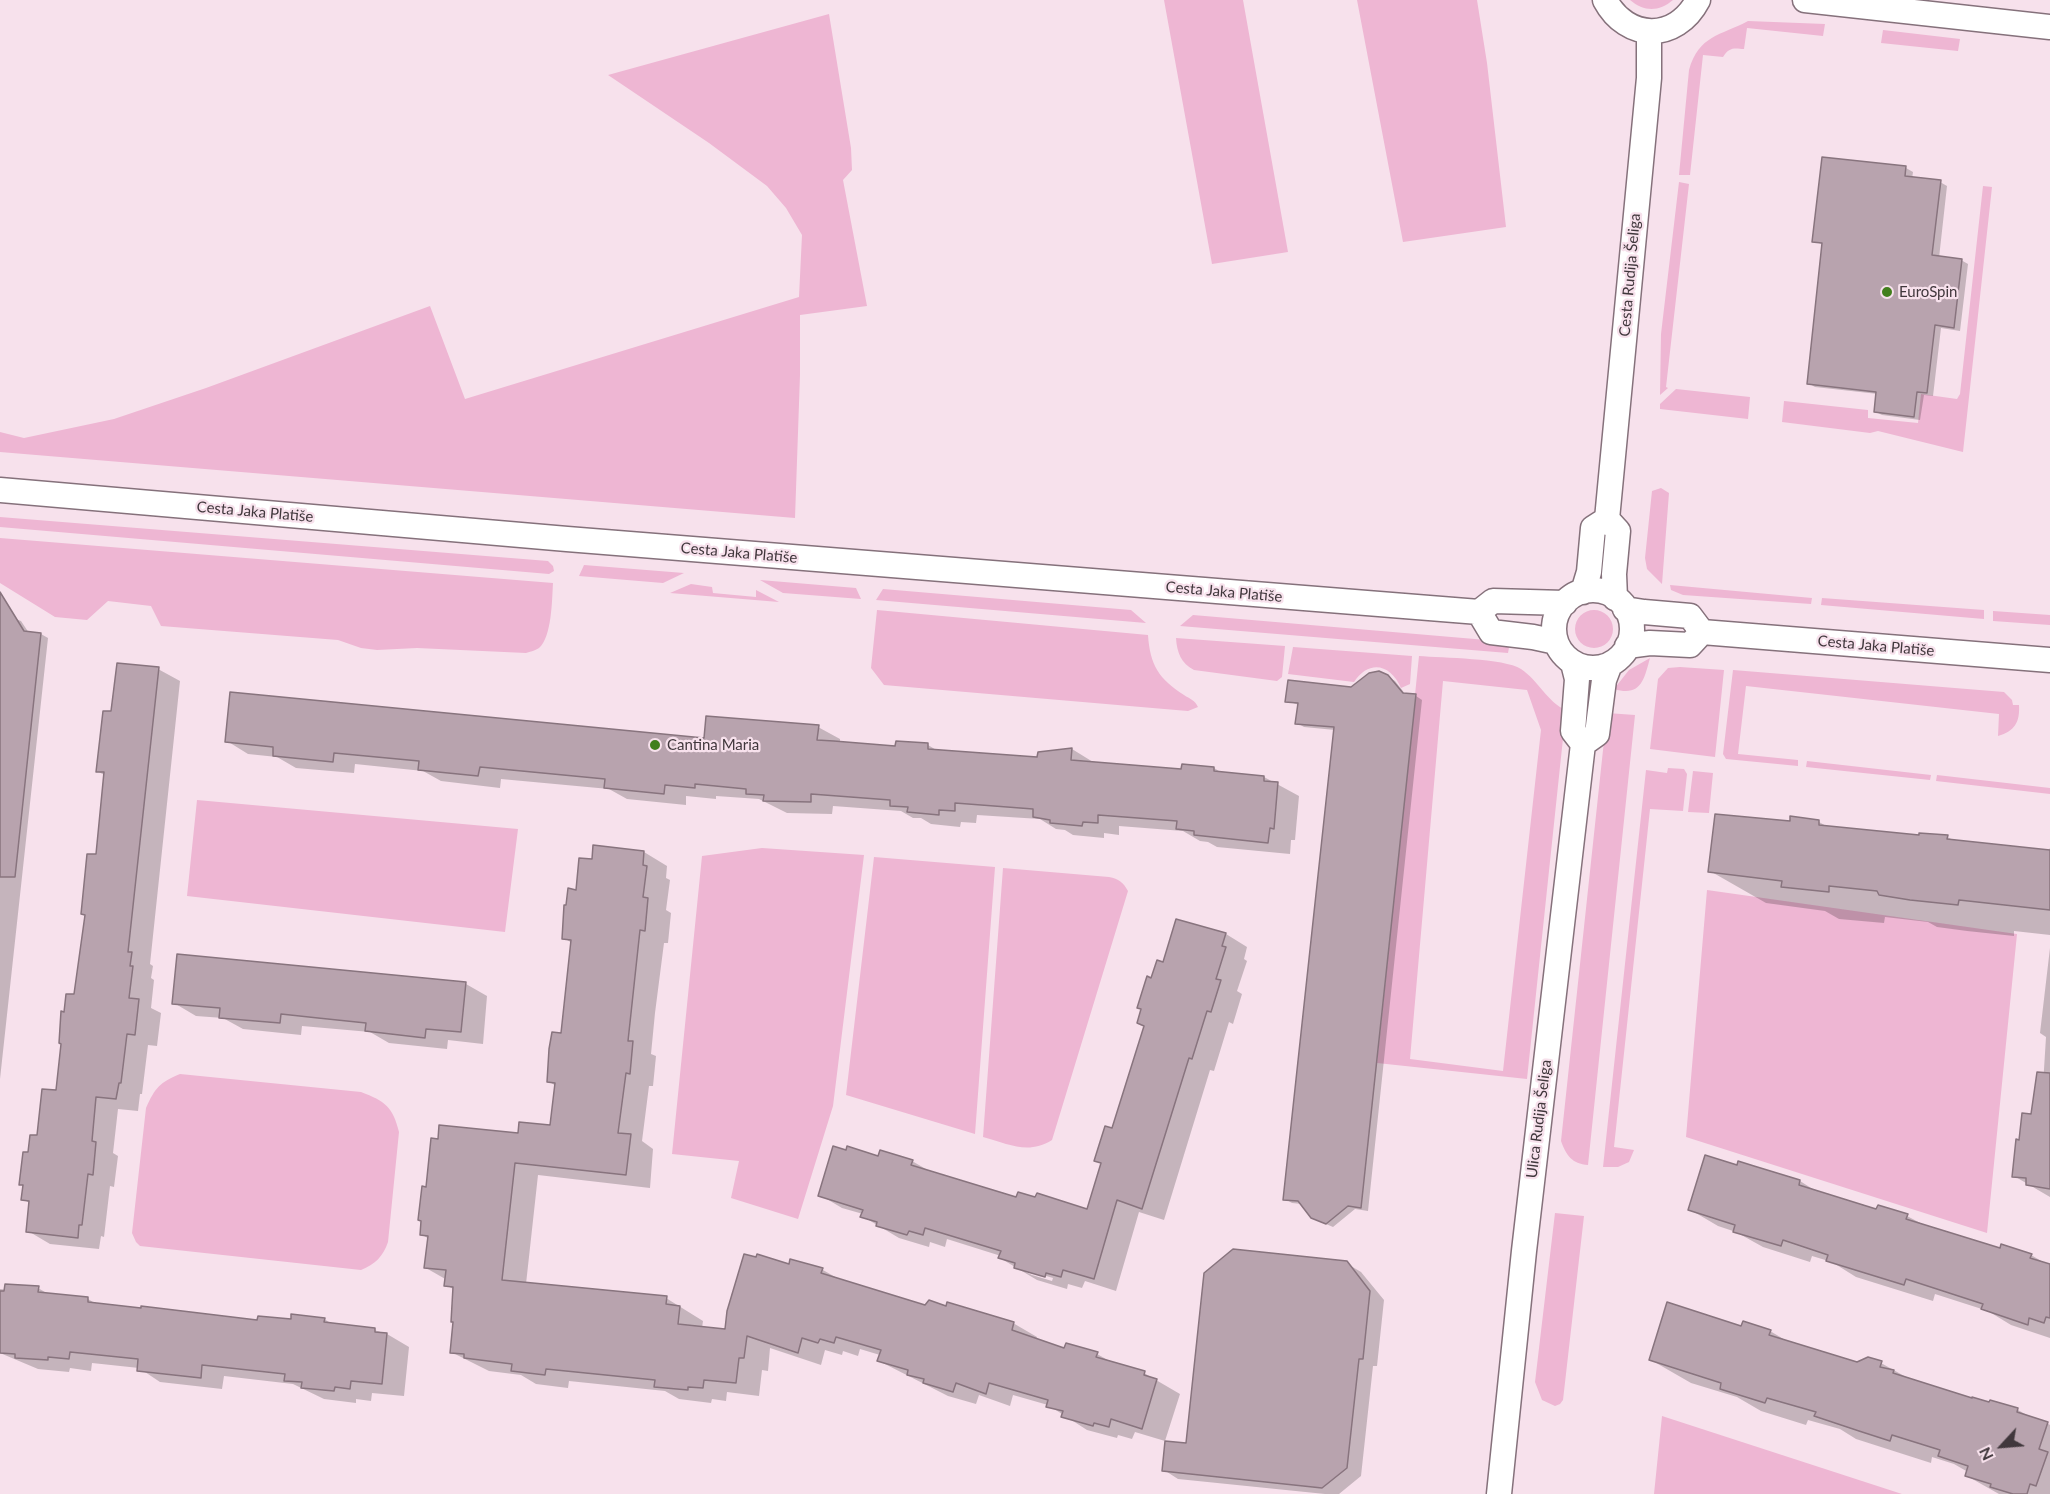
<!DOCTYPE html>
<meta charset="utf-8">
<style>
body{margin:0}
#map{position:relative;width:2050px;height:1494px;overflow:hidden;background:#f7e1ec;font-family:Lato,sans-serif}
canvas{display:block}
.north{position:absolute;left:1972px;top:1416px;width:60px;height:60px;-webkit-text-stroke:4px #f7e1ec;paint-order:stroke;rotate:244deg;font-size:16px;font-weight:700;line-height:24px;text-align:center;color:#40373c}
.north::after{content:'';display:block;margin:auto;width:21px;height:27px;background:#40373c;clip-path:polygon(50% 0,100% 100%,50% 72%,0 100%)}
</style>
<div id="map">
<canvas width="2050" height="1494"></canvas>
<div class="north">N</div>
</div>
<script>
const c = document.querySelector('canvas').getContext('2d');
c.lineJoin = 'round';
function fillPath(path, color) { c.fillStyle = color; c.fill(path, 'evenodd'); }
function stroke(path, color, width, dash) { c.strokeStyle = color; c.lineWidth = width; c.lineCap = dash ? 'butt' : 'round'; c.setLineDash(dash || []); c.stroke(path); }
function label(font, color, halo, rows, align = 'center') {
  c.font = font + ' Lato,sans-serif'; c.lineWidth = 4.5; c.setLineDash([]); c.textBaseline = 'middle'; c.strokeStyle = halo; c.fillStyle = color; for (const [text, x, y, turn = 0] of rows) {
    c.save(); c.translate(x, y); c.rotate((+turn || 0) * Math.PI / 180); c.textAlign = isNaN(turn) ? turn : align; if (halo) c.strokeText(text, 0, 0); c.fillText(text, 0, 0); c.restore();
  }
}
fillPath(new Path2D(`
 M1164,0h79l45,252 -76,12z
 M1357,0h120l10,63 19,164 -103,15z
 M1630,0h43c-14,12 -29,12 -43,0z
 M829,14l22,134 1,22 -9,10 24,126 -67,9v60l-5,143 -795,-66v-20l24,6 90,-19 92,-31 224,-82 35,93 334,-102 3,-62 -16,-27 -19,-22 -58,-43 -101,-68z
 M1748,21l77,3 -2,12 -76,-8 -3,21c-10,-1 -15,-2 -21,8l-20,-2 -13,120h-11l10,-105c10,-35 31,-34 59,-49z
 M1883,30l77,9 -2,12 -77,-8z
 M1679,182l10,2 -23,203 2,1 -8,7 1,-61z
 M1983,186l9,1 -29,265 -85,-21 -8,2 -88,-11 2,-21 84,9v8l50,5 3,-29 36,5 3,-5z
 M1676,389l74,8 -2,22 -88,-10v-5z
 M1661,488l8,5 -7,91 -15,-15 -2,-11 7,-67z
 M0,517l548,44 5,5 1,5 -5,3 -549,-47z
 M0,538l553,45c-1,16 -1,54 -14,65 -3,2 -9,4 -13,5l-109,-5 -40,2 -16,-2 -23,-8 -177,-14 -10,-20 -43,-5 -21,19 -32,-3 -55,-34z
 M584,565l100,8 -21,10 -84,-7z
 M760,580l96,8 5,11 -78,-6z
 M691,584l21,3 1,6 43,4v-7l23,12 -109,-9z
 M1670,585l142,13 -1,6 -128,-9 -12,-5z
 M883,589l248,21 15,13 -270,-23z
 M1822,598l162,12v9l-163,-14z
 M877,610l271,25c2,30 11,44 36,60 6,4 11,5 14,12l-10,4 -12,-1 -292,-25 -13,-17z
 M1575 629a19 19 0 1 1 38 0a19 19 0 1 1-38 0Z
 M1993,611l57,4v10l-57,-4z
 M1193,615l317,27 -2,11 -328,-27z
 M1176,638l109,8 -3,31 -5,4 -83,-11c-13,-7 -17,-17 -18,-32z
 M1293,647l119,9 -2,28 -9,4c-10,-24 -32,-29 -47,-6l-66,-8z
 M1419,656c23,2 85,2 102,13 17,11 27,34 45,41l-39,369 -150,-16zM1443,681l84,9 14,40 -38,341 -93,-12z
 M1650,658c-6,22 -9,39 -36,31l15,-19z
 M1680,667l44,3 -9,87 -65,-8 8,-70 10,-11z
 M1733,670l271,22 8,8 1,5h6c1,17 -4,26 -21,31l1,-22 -253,-28 -8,68 60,6v6l-72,-7 -3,-5z
 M1607,713l28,2 -47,450c-16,-1 -22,-10 -27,-24z
 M1807,761l124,14 -1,5 -124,-13z
 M1668,768l16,1 3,5 -4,37 -33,-2 -36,338 20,3 -5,12 -11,5h-15l43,-397 21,3z
 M1693,771l20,2 -4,40 -21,-1z
 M1937,775l113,13v6l-114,-13z
 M197,800l321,29 -13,103 -318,-36z
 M762,848l102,7 -31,251 -35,113 -67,-21 8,-37 -67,-7 30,-298z
 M874,857l121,10 -20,267 -129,-39z
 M1003,868l106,9c10,2 14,5 19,14l-76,249c-24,15 -43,4 -69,-3z
 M1707,890l310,44 -30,299 -301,-96z
 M180,1074l181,18c24,9 32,15 38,40l-11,110c-5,15 -13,22 -27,28l-221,-24 -4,-4 -4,-9 14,-125c9,-20 14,-26 34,-34z
 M1555,1213l29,3 -21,184 -3,4 -5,2 -13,-6 -7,-18z
 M1662,1416l240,78h-248z`), '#eeb6d3');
fillPath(new Path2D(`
 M1823,158l83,10 7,4 -1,7 28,3 7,4 -8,72 22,2 7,4 -8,67 -19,-3 -8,68 -9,-1 -4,25 -38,-5 -6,-3 2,-18 -63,-7 -7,-4 16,-138 -10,-4z
 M0,613l21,8 8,12 12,1 7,4 -48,441z
 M158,669l22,12 -30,283 3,2 -2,12 3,2 -3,28 10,5 -4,33 -9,-1 -6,49h-2l-2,17 -20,-2 -5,44 5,3 -4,31 -4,-1 -6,51 -3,-1 -2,13 -49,-5 -22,-13 3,-27 -8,-5 15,-62 19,-45 8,-79 11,-17 10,-80 -4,-2 15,-58 9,-80 -9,-5 16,-58z
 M1387,676l8,5 11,14 10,1 6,4 -54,511 -13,-2 -22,18 -14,-6 -17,-17 -10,-1 -7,-4 50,-469 -31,-3 -7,-4 2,-18 -12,-4 64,-12z
 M818,727l22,12v4l56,4 32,-2 10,6 101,7 33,-9 21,13 90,9 31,-3 8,5 42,4 35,19 -4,44h-4l-1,14 -73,-7 -9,-5 -8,-1 -17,-10 -64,-5v9l-15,-2v5l-31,-3 -8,-5 -9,-1 -16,-10 -63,-4 -1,8 -15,-1 -1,5 -29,-3 -10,-6h-8l-12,-7 -68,-5 -1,8 -45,-1 -28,-14 -43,-3v3l-30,-3v9l-59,-6 -18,-10 -108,-10 -1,9 -59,-7 -18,-10 -68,-7 -1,9 -58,-5 -19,-11 -29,-3 -21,-13 478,-1z
 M1819,822l9,5 92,10h27l8,4 93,10 2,-3v87l-36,-4v5l-47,-5 -30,-4 -9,-5 -43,-5 -1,6 -45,-4 -14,-8 -59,-8 -56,-32 81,-48z
 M644,852l23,14 -1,12 4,2 -4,30 5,3 -3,30h-4l-9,70 -4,41 5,2 -3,30h-4l-7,55 11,8 -3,39 -112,-13 -12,109 140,14 37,23 -1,7 24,3 64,-65 1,-5 32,9 21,12 82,25 87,16 24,14 -1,3 29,10 32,4 18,10 29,9 36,21 -15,47 -30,-9 -3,7 -14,-4 -1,3 -30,-8 -39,-25 -35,-10 -3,11 -31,-11 -3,9 -28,-8 -69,-35 1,-6 -20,-6 -2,7 -15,-5 -1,4 -17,-5 -4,15 -51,-17 -2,23 -6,-1 -3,26 -32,-4 -1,9 -14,-2 -1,4 -32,-4 -14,-8 -96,-10 -1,7 -32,-4 -15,-9 -32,-4 -38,-19 3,-29 -2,-1 3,-32 -9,-5 1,-5 -21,-12 3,-29 -8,-5 7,-46 91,-54 33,-7 4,-41 -8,-5 14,-46 10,-92 -8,-5 13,-47 16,-31z
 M1177,920l49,14 21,13 -3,12 3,2 -10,30 5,3 -9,30 -4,-2 -15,49 -4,-1 -46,150 -25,-8 -23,79 -31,-10 -3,7 -14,-4 -1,5 -30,-9 -37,-22 1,-2 -54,-17 -2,8 -15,-5 -1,5 -30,-9 -37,-22 1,-2 -21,-6 -22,-13 59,-37 33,3 19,11 86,26 71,13 14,-47 -7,-4 18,-30 32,-104 7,-47 12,-15zM1026,1270l27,8 -1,3 -20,-6 -6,-3z
 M2050,948v249l-36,-21 6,-35 12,-25 11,-31 3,-48 -6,-4z
 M466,984l21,12 -4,48 -35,-4 -1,9 -58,-6 -19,-11 -68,-6 -1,9 -58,-6 -20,-11 -27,-2 -22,-13z
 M1739,1163l61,18 19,12 58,18 30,5 19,10 75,24 30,5 19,11v72l-39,-13 -23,-14 -53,-17 -2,7 -77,-24 -24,-15 -20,-6 -2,6 -47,-15 -27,-15 -18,-6 -29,-17 49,-43z
 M1346,1263l15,9 23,28 -7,66h-4l-12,110 -22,18h-14l-147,-15 -14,-9z
 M38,1288l12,7 38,4 10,6 161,16 65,-2 10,6 40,5 13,4 22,13 -5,49 -32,-3 -1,8 -15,-2v4l-32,-4 -31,-15 -69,-8 -2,13 -62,-7 -21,-14 -47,-5 -1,8 -21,-3 -1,4 -31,-3 -38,-16v-64l10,1z
 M1742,1327l28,4 22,13 65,19h24l34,19 75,22 1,-2 27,8 16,9 13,4 3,2v69h-51l-32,-18 1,-4 -14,-8 -22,-7 -1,6 -75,-24 -16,-10 -32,-9 -2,5 -45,-14 -24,-14 -46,-14 -40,-23z`), '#0003');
const building = new Path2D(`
 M1822,157l84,9 -1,10 36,4 -9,75 30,4 -8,69 -19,-3 -8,68 -10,-1 -3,25 -40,-5 2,-20 -69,-8 15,-141 -10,-1z
 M0,592l24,39 17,2 -26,244h-15z
 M117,663l42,4 -31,285h4l-2,14h3l-4,32 10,1 -4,36 -8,-1 -6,49h-2l-3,16 -20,-2 -4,44 4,1 -3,33 -5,-1 -6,51h-3l-1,13 -52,-6 3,-31 -8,-1 2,-15h-4l4,-33h5l2,-17h7l5,-46 14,1 5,-46 -2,-1 2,-32 3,1 2,-18h8l11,-79 -4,-1 6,-60h9l8,-82h-8l7,-61h8z
 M1379,671l9,4 15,18 13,1 -55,514 -13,-2 -22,18 -15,-6 -13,-17 -15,-1 51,-473 -39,-3 3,-21 -13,-1 3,-22 63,7 18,-14z
 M230,692l474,46 2,-22 113,9 -2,15 17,1 61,5 1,-5 32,2v6l109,8 1,-5 34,-4 -1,12 110,9 1,-5 32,3v4l50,5v5l14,1 -4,47 -4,-1 -2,15 -74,-8v-4l-18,-2 1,-8 -79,-6v8l-15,-1 -1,4 -32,-3v-3l-17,-3v-8l-78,-6v8l-16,-1v5l-32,-3 1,-5 -18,-1v-6l-79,-6v8l-48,-1 1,-6 -18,-1v-5l-51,-5v4l-30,-3 -1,9 -60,-6 1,-9 -125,-12 -2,9 -60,-6 1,-9 -85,-8 -1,9 -60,-6v-9l-48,-5z
 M1715,814l75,7v-5l29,4v5l100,10v-2l29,2 -1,4 103,11v60l-91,-10 -1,5 -48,-5 -31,-5 -2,-4 -48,-5v6l-48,-5 1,-6 -74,-9z
 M593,845l51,6 -1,14 4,1 -4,31 5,1 -3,33 -5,-1 -12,111h5l-3,33 -4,-1 -8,60 13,1 -5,41 -111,-12 -13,117 165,16 -1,8 14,2 -2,18 47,5 2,-18 17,-57 12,3 1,-3 32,10 1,-5 33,9 -2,5 104,32 4,-5 17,6 1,-4 67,20 -2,8 52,18 2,-5 32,9 -2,5 49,14 -1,4 13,4 -15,50 -31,-10 -2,8 -15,-4 -1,3 -32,-9 2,-6 -17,-4 2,-7 -59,-17 -3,11 -30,-11 -3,9 -30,-9 1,-4 -17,-4 1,-5 -31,-9 4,-11 -45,-13 -2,6 -14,-4 -2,4 -16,-5 -4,15 -51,-17 -3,22h-5l-3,25 -32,-3 -1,8 -15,-1v3l-34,-3 1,-7 -109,-11 -1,6 -34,-4 1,-7 -48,-6v-4l-14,-1 3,-31h-2l2,-35 -9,-1 2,-16 -22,-2 4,-32 -8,-1 1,-14 -3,-1 4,-34 4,1 5,-49 7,1 1,-14 79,8 1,-11 31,3 5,-42 -8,-1 2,-33 3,-17 9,1 10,-93 -9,-1 2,-34h2l2,-17 8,2 3,-32 13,1z
 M1176,919l50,14 -4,13 4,1 -10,32 5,1 -10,32 -4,-1 -15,48 -3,-1 -47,151 -25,-9 -23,79 -31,-9 -2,7 -15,-4 -1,4 -31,-9 1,-5 -17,-5 3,-7 -76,-23 -2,7 -14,-4 -2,4 -31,-9 1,-4 -17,-5 3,-7 -45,-14 15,-50 13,4 1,-4 31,10 2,-6 33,10 -2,5 105,32 2,-5 17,5 2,-4 50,16 14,-46 -7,-2 11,-35 7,2 32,-102 -7,-3 4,-14 -4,-1 10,-32 4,2 6,-18 6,2z
 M177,954l289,28 -5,50 -35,-3 -1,9 -60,-7 1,-8 -48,-5 -37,-4 -1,9 -61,-5 1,-10 -48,-4z
 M2037,1072l13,1v116l-24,-4v-7l-14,-1 4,-38 3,1 3,-27 9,1z
 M1705,1155l32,10 1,-4 16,5 46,14 -1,5 77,24 2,-4 30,9 -2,5 94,29 1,-4 31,10 -2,4 20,6v54l-4,-1 -2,6 -15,-5 -1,7 -47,-16 2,-5 -77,-25 -2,6 -78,-24 2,-6 -45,-15 -2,6 -48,-14 2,-7 -47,-15z
 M1233,1249l114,12 23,30 -7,68h-4l-12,109 -25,20 -160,-17 3,-30 21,2 18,-170z
 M5,1284l34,2 -1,6 50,5v5l53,6v-2l116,14 1,-4 33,3v-5l34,4 -1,4 51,6v4l12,1 -5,51 -31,-3 -1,8 -15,-2 -1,4 -33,-3 1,-6 -18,-1 1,-7 -83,-9 -1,13 -64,-7 1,-12 -68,-7 -1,7 -21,-2v3l-33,-2v-4l-15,-1v-62h4z
 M1667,1302l74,24 2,-5 28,9 -2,5 88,27 11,-5 14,4 -2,6 14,3 -1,3 79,25v-1l17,5 1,-2 28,8 -1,4 31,10 -9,27 9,3 -12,34 -6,-2 -3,10h-14l-23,-7 1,-3 -26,-8 3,-10 -30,-10 2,-6 -48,-15 -2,6 -31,-10 -45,-15 2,-4 -49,-14 -2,5 -45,-14 1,-6 -72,-23z`);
fillPath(building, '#b8a3ae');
stroke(building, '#88747e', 1.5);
const minor = new Path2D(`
 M1605,0c22,41 71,42 93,0
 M1805,0l245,27
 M0,490l567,49 912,73 14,-11 72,2
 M1554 629a39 39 0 1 1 78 0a39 39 0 1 1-78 0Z
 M1583,592l6,-20 4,-44 14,-9
 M1615,598l-1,-24 4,-43 -11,-12 42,-441v-47
 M1625,609l19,3 46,4 12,16 348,28
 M1479,612l12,20 42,5 23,5
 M1627,646l23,-3 40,2 12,-13
 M1583,744l14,-10 7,-54 6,-16
 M1499,1494l25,-243 59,-507 -10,-13 4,-52 -4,-16`);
stroke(minor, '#85717b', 27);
stroke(minor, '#fff', 24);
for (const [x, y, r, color] of [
 [1887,292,6,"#427f1d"],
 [655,745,6,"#427f1d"]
]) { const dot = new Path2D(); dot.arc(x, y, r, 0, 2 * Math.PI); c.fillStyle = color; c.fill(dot); stroke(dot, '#f7e1ec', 2); }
label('15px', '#40373c', '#f7e1ec', [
 ["Cesta Rudija Šeliga",1630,275,-85],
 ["Cesta Jaka Platiše",255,512,5],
 ["Cesta Jaka Platiše",739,553,5],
 ["Cesta Jaka Platiše",1224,592,5],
 ["Cesta Jaka Platiše",1876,646,5],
 ["Ulica Rudija Šeliga",1539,1119,-83]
]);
label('15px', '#40373c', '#f7e1ec', [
 ["EuroSpin",1899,292],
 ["Cantina Maria",667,745]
], 'left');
</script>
